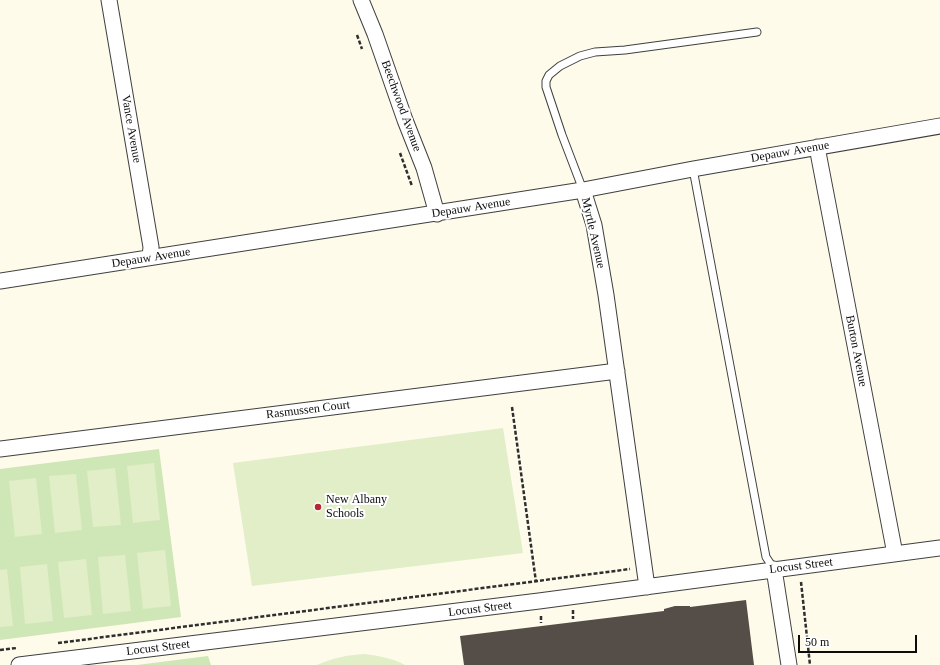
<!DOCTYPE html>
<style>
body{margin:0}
#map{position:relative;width:940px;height:665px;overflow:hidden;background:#fefbeb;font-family:"Times New Roman",serif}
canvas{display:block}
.scale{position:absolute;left:798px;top:635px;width:119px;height:18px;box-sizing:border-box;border:2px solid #0c0c0c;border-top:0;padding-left:5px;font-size:12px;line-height:14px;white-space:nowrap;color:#0c0c0c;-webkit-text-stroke:3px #fff;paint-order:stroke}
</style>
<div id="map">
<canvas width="940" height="665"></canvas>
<div class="scale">50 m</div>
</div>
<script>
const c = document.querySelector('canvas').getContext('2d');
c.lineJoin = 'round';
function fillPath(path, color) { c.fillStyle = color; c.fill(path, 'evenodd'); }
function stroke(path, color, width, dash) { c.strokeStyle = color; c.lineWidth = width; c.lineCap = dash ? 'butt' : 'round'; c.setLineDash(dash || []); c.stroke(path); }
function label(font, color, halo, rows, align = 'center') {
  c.font = font + ' "Times New Roman",serif'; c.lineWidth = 4; c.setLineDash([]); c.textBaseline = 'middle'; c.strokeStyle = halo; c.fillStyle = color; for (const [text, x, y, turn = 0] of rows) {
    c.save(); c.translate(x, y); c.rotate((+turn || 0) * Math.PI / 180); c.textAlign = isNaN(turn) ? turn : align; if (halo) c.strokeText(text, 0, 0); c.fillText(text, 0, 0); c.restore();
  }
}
fillPath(new Path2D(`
 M159,449l22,168 -181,23v-171z
 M208,656l3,9h-74z`), '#cfe7b6');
fillPath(new Path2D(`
 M503,428l20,125 -271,33 -19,-123z
 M154,463l6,57 -27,3 -6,-57z
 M115,468l6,57 -28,2 -6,-56z
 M76,474l6,56 -27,3 -6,-57z
 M36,478l6,56 -27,3 -6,-56z
 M165,550l6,56 -28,3 -6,-56z
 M125,555l6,56 -28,3 -5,-57z
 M86,559l6,56 -28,3 -6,-56z
 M47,564l6,57 -28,3 -5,-57z
 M7,569l6,57 -13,1v-57z
 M364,654c15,2 28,4 41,11h-88c16,-7 30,-10 47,-11z`), '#e1eec8');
fillPath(new Path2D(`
 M746,600l8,65h-290l-4,-29 204,-25v-2l11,-3h15v1z`), '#544d48');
const lane = new Path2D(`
 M693,169l73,388 8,12
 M583,190l-21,-55 -16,-48v-6l3,-6 11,-9 20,-10 15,-4 30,-2 132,-18`);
const street = new Path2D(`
 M109,0l42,247 -1,10
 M361,0l14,34 30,86 19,48 13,46
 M817,147l78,407
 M583,190l11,35 12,70 41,292
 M0,281l583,-91 110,-21 247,-43
 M0,449l617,-78
 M774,569l15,96
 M19,665l520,-64 401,-53`);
stroke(lane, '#3f3f3f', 9);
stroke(street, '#3f3f3f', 17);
stroke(new Path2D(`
 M357,35l5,14
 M400,153l12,33
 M512,407l24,175
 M801,582l9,83
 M573,610v9
 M541,616v7
 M58,643l572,-74
 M0,650l17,-2`), '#2e2e2e', 2.5, [4, 2]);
stroke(lane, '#fff', 7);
stroke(street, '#fff', 15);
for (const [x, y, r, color] of [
 [318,507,4,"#b6292e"]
]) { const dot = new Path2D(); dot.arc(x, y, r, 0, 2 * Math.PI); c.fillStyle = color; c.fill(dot); stroke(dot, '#fff', 1.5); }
label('12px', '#0c0c0c', '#fff', [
 ["Beechwood Avenue",401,106,70],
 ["Vance Avenue",131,129,80],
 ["Depauw Avenue",790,152,-10],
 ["Depauw Avenue",471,208,-9],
 ["Myrtle Avenue",593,233,77],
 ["Depauw Avenue",151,258,-9],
 ["Burton Avenue",856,351,79],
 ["Rasmussen Court",308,410,-7],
 ["Locust Street",801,566,-7],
 ["Locust Street",480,609,-7],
 ["Locust Street",158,648,-7]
]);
label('12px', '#0c0c0c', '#fff', [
 ["New Albany",326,500],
 ["Schools",326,514]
], 'left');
</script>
